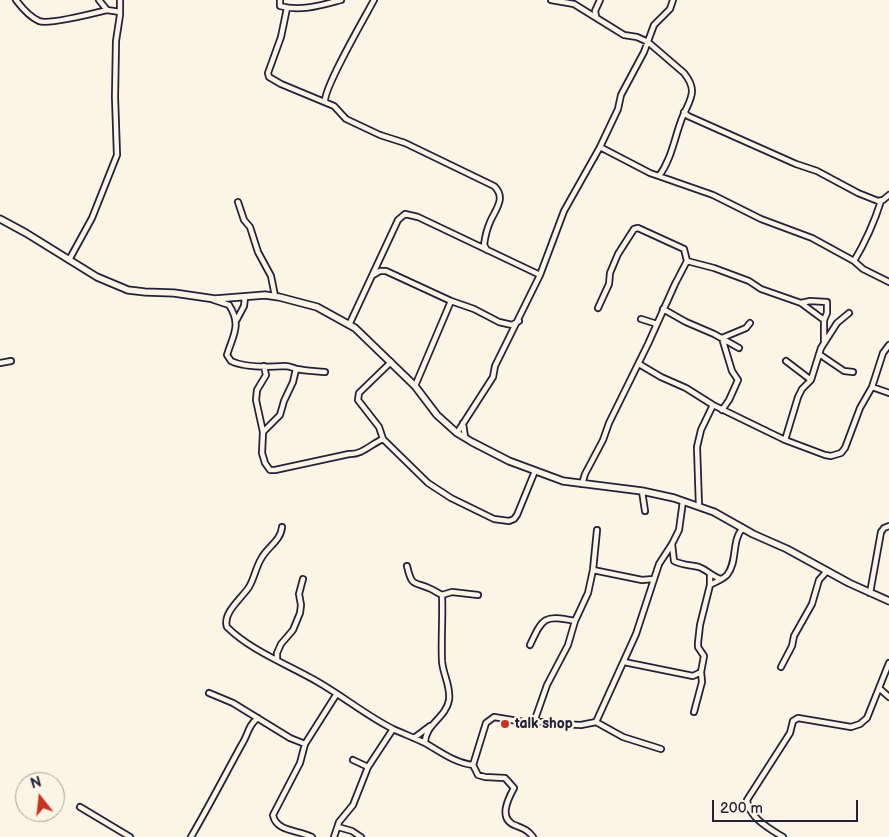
<!DOCTYPE html>
<style>
body{margin:0}
#map{position:relative;width:889px;height:837px;overflow:hidden;background:#fcf5e5;font-family:"Balsamiq Sans",sans-serif}
canvas{display:block}
.north{position:absolute;left:15px;top:772px;width:50px;height:50px;box-sizing:border-box;background:#fcf5e5;border:1px solid #a5a1a1;border-radius:50%;rotate:344deg;font-size:14px;font-weight:700;line-height:20px;text-align:center;color:#22223b}
.north::after{content:'';display:block;margin:auto;width:18px;height:22px;background:#c8321e;clip-path:polygon(50% 0,100% 100%,50% 72%,0 100%)}
.scale{position:absolute;left:712px;top:800px;width:146px;height:22px;box-sizing:border-box;border:2px solid #22223b;border-top:0;padding-left:6px;font-size:15px;line-height:18px;white-space:nowrap;color:#22223b;-webkit-text-stroke:4px #fcf5e5;paint-order:stroke}
</style>
<div id="map">
<canvas width="889" height="837"></canvas>
<div class="north">N</div>
<div class="scale">200 m</div>
</div>
<script>
const c = document.querySelector('canvas').getContext('2d');
c.lineJoin = 'round';
function stroke(path, color, width, dash) { c.strokeStyle = color; c.lineWidth = width; c.lineCap = dash ? 'butt' : 'round'; c.setLineDash(dash || []); c.stroke(path); }
function label(font, color, halo, rows, align = 'center') {
  c.font = font + ' "Balsamiq Sans",sans-serif'; c.lineWidth = 4.5; c.setLineDash([]); c.textBaseline = 'middle'; c.strokeStyle = halo; c.fillStyle = color; for (const [text, x, y, turn = 0] of rows) {
    c.save(); c.translate(x, y); c.rotate((+turn || 0) * Math.PI / 180); c.textAlign = isNaN(turn) ? turn : align; if (halo) c.strokeText(text, 0, 0); c.fillText(text, 0, 0); c.restore();
  }
}
const street = new Path2D(`
 M16,0c6,8 14,17 23,21 9,4 56,-8 68,-11
 M99,0l8,10 13,2
 M280,0v6c20,6 42,-1 61,-6
 M551,0l23,4 50,31 13,2 11,5 36,31c4,5 8,11 8,18 0,10 -8,20 -11,30 -7,19 -10,39 -22,55
 M287,8l-6,29 -13,36 1,4 12,7 53,22 12,13 34,16 25,8 89,43c13,12 1,24 -4,36 -3,7 -5,15 -6,23l3,5
 M596,16l-1,-5 5,-11
 M325,102c-2,-13 40,-85 49,-102
 M684,112l4,4 108,48 21,7 41,22 20,8 5,-1 6,-5
 M600,147l50,26 63,22 48,24 51,19 42,23 9,8 26,13
 M238,202l6,18 6,7 8,25 13,24 4,20
 M69,260l23,-42 25,-63 -2,-58 1,-56 4,-26v-15
 M687,261l27,7 35,13 12,8 40,14 23,17v22
 M854,261c12,-20 20,-38 27,-60
 M373,275l7,-4h6l65,30 23,8 25,13 13,3 7,-4
 M214,300l15,5c13,20 4,30 -2,50l4,6c14,7 39,6 54,5 5,0 8,2 12,3 9,2 19,2 28,3
 M801,303l9,-2 17,1v11l-3,7
 M663,309l23,13 28,12 25,14
 M641,319l16,5
 M236,321l8,-15 1,-9
 M349,325l49,-105 7,-6 13,3 122,58
 M819,354l25,17 9,1
 M786,361l25,19
 M391,362l-32,31 -1,7 21,27 4,12 45,44 23,15 43,21 15,2 5,-2 3,-4 18,-44
 M0,363l11,-2
 M639,364l22,13 25,11 27,17 72,35 40,15 6,1 10,-3 4,-5 15,-40 12,-21 11,-34 6,-8
 M264,366l2,9 -9,15 -1,10 7,32 -1,21 3,10 5,7h5l74,-16c13,1 22,-10 34,-15
 M415,386l36,-85
 M872,387l17,6
 M722,410l7,-10 9,-20 -6,-9 -10,-33 24,-10 4,-5
 M463,423l2,14
 M263,432l17,-17 4,-14 9,-19 3,-13
 M457,433l36,-56 2,-11 45,-91 24,-64 36,-64 18,-38 3,-14 23,-43 10,-27 16,-16 3,-9
 M785,440l13,-43 4,-8 9,-9 10,-32 16,-25 12,-10
 M582,484l3,-10 18,-34 6,-17 39,-79 27,-60 12,-23 -3,-12 -46,-21 -4,1 -16,25 -8,19 -1,11 -11,24
 M642,491l3,20
 M699,506l-2,-59 4,-17 12,-25
 M282,527c-1,14 -15,20 -21,32 -5,8 -7,20 -12,28 -7,11 -27,26 -22,40 24,24 62,38 91,55 26,15 49,34 75,47 11,5 22,9 32,14 16,9 30,20 48,22
 M672,544l2,17c8,4 16,4 25,6 8,3 14,10 22,12
 M407,566c5,22 7,15 24,23 4,2 7,4 11,6l10,-3 26,3
 M593,570l49,10 11,-1
 M710,585c5,-3 12,-5 17,-10 11,-13 4,-35 16,-47
 M870,593l11,-61 3,-4 5,-2
 M530,645c13,-28 14,-30 45,-24
 M277,660v-7l4,-9 12,-14 7,-17 1,-8 -2,-11 4,-15
 M624,662l69,14 8,-4
 M781,667l11,-21 2,-10 18,-32 7,-24 8,-9
 M879,688l10,9
 M209,693l24,10 57,35 15,6
 M694,712l8,-30 -1,-10 3,-16 -6,-9v-4l2,-18 10,-40v-10
 M534,722l13,-37 21,-40 7,-24 13,-28 5,-23 4,-40
 M596,722l40,-88 23,-70 13,-20 7,-14 4,-29
 M414,738l16,-12
 M425,743c0,-19 21,-25 24,-43 2,-14 -6,-25 -7,-39 -1,-22 1,-44 0,-66
 M353,760l15,7
 M80,807l50,30
 M338,827l14,4 9,6
 M191,837c18,-31 34,-62 51,-93 6,-9 6,-19 16,-26
 M312,837c-13,-7 -36,-5 -39,-22l27,-52 5,-19 31,-49
 M334,837l5,-15 14,-17 15,-38 25,-38
 M533,837c-5,-7 -9,-8 -16,-11 -20,-6 -9,-27 -3,-38l-9,-10 -20,-1 -7,-2 -5,-10 13,-42 8,-6 30,5h22l13,2 22,1 15,-3 27,15 38,12
 M783,837c-13,-8 -35,-20 -36,-37l43,-67 3,-12 5,-3 53,9 9,-3 7,-6 22,-55`);
const secondary = new Path2D(`
 M0,219l26,14 71,44 31,13 17,2 29,1 41,6 50,-4 14,2 38,10 38,21 60,58 22,29 20,18 15,9 37,19 54,20 79,10 32,7 40,14 39,22 34,15 62,34 40,18`);
stroke(street, '#22223b', 8);
stroke(secondary, '#22223b', 9);
stroke(street, '#fcf5e5', 4.5);
stroke(secondary, '#fcf5e5', 5.5);
for (const [x, y, r, color] of [
 [505,724,5,"#c8321e"]
]) { const dot = new Path2D(); dot.arc(x, y, r, 0, 2 * Math.PI); c.fillStyle = color; c.fill(dot); stroke(dot, '#fcf5e5', 2); }
label('bold 14px', '#22223b', '#fcf5e5', [
 ["talk shop",515,724]
], 'left');
</script>
